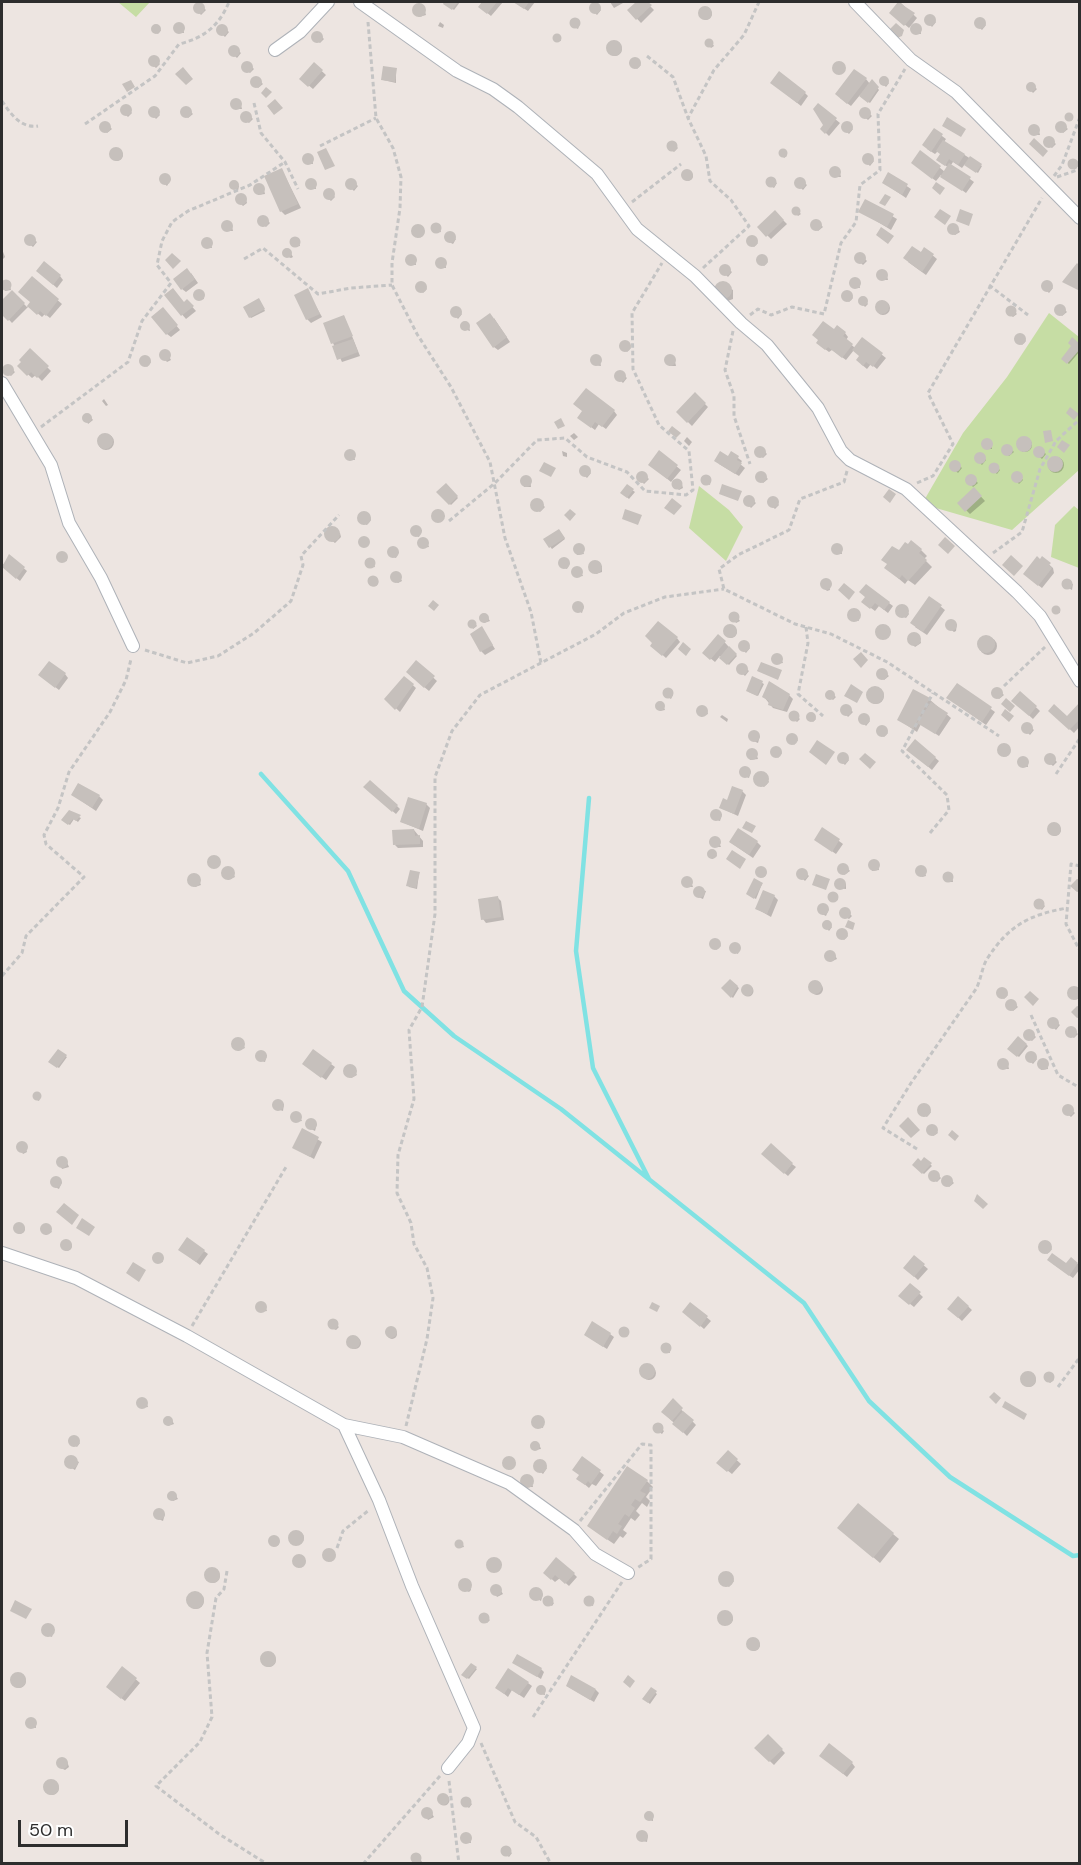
<!DOCTYPE html>
<style>
body{margin:0}
#map{position:relative;width:1081px;height:1865px;overflow:hidden;background:#ede5e1;font-family:"DM Sans",sans-serif}
canvas{display:block}
.frame{position:absolute;inset:0;border:3px solid #2d2d2d;pointer-events:none}
.scale{position:absolute;left:18px;top:1820px;width:110px;height:27px;box-sizing:border-box;border:3px solid #2d2d2d;border-top:0;padding-left:8px;font-size:18px;line-height:21px;white-space:nowrap;color:#2d2d2d;-webkit-text-stroke:4px #fff;paint-order:stroke}
</style>
<div id="map">
<canvas width="1081" height="1865"></canvas>
<div class="frame"></div>
<div class="scale">50 m</div>
</div>
<script>
const c = document.querySelector('canvas').getContext('2d');
c.lineJoin = 'round';
function fillPath(path, color) { c.fillStyle = color; c.fill(path, 'evenodd'); }
function stroke(path, color, width, dash) { c.strokeStyle = color; c.lineWidth = width; c.lineCap = dash ? 'butt' : 'round'; c.setLineDash(dash || []); c.stroke(path); }
fillPath(new Path2D(`
 M118,2h32l-14,15z
 M1049,313l30,24v133l-67,60 -90,-26 41,-71 44,-56z
 M699,486l30,24 14,17 -17,34 -37,-33z
 M1074,506l5,4v58l-28,-11 4,-32z`), '#c6dda4');
fillPath(new Path2D(`
 M446,2h14l-6,8 -9,-7z
 M484,2h19l-12,14 -11,-9z
 M514,2h21l-7,9z
 M610,2h12l1,1 -9,5z
 M638,2h8l8,8 -13,13 -12,-13z
 M900,2l17,16 -8,10 -18,-15z
 M199,4l7,6 -5,5 -6,-7z
 M595,4l6,6 -4,5 -7,-7z
 M415,6h8l3,9 -7,2 -6,-8z
 M700 14a6 6 0 1 1 12 0a6 6 0 1 1-12 0Z
 M930,16l6,6 -4,5 -6,-7z
 M980,19l6,6 -4,5 -7,-7z
 M573,20l7,3 -2,6 -7,-4z
 M440,22l4,3 -1,3 -5,-2z
 M176,25h7l1,8h-7z
 M156,26l5,4 -3,4 -5,-4z
 M222,26l7,6 -4,5 -7,-7z
 M913,26h7l1,8h-6z
 M317,32l7,7 -4,4 -7,-6z
 M554,37h6l1,4h-5z
 M710,40l4,6 -3,2 -4,-5z
 M608 49a7 7 0 1 1 14 0a7 7 0 1 1-14 0Z
 M234,47l7,6 -4,5 -7,-7z
 M153,57l7,7 -4,4 -7,-7z
 M634,59l7,6 -4,4 -7,-6z
 M247,62l7,7 -4,4 -7,-6z
 M835 69a5 5 0 1 1 10 0a5 5 0 1 1-10 0Z
 M314,64l12,11 -13,14 -12,-10z
 M396,69v14l-13,-3z
 M256,77l7,7 -5,4 -6,-6z
 M884,78l5,5 -3,4 -6,-6z
 M866,79l4,5 2,-3 7,9 -9,13 -10,-8 -9,11 -11,-8z
 M1031,84l6,5 -4,4 -5,-6z
 M776,86l29,7 3,3 -7,10z
 M233,101h7l2,8h-7z
 M818,105l22,18 -11,13 -7,-7 3,-4z
 M126,106l6,7 -4,4 -7,-7z
 M186,107l7,7 -5,4 -6,-6z
 M154,108l6,7 -4,4 -6,-7z
 M865,109l7,7 -4,4 -7,-6z
 M246,112l7,7 -4,4 -7,-6z
 M1069,114l4,5 -2,2 -5,-4z
 M105,122l7,7 -5,4 -7,-6z
 M846,123l7,6 -4,5 -7,-7z
 M1061,123l7,6 -5,4 -6,-6z
 M1031,127h7l2,8h-7z
 M934,130l12,9 -2,3 38,24 -4,7 -13,-9 -3,4 -9,-6 -2,3 23,17 -8,11 -25,-18 -5,6 -20,-15 5,-14 24,20 3,-5 -7,-4v-8l-3,-4 -3,3 -8,-5z
 M1049,138l7,6 -4,4 -7,-6z
 M672,142l6,6 -4,4 -6,-6z
 M111 155a6 6 0 1 1 12 0a6 6 0 1 1-12 0Z
 M783,151l4,5 -3,2 -4,-6z
 M868,155l6,6 -4,5 -7,-7z
 M305,156h7l1,8h-7z
 M1073,160l6,4 -3,5 -6,-6z
 M832,169h7l2,8h-7z
 M282,170l19,38 -16,7 -4,-4z
 M683 176a5 5 0 1 1 10 0a5 5 0 1 1-10 0Z
 M889,174l22,15 -5,9 -22,-15z
 M163,175l8,4 -4,7 -7,-6z
 M770,179l7,4 -3,5 -6,-4z
 M800,179l7,6 -4,5 -7,-7z
 M351,180l7,6 -4,5 -7,-7z
 M308,181h7l1,8h-7z
 M233,182l6,4 -1,5 -7,-5z
 M256,186h7l2,8 -7,1z
 M329,190l6,7 -4,4 -7,-6z
 M239,195l6,1 2,7 -4,3 -5,-5z
 M866,201l31,18 -6,11 -31,-19z
 M796,209l5,5 -3,2 -4,-5z
 M775,212l12,12 -16,15 -12,-12z
 M263,216l7,7 -4,4 -7,-6z
 M816,220l7,7 -5,4 -6,-6z
 M231,222l2,9h-7l-2,-8z
 M956,225l4,7 -5,3 -5,-3v-6z
 M439,226l2,6 -6,1 -2,-6z
 M413.5 232a5.5 5.5 0 1 1 11 0a5.5 5.5 0 1 1-11 0Z
 M450,233l6,6 -3,5 -8,-4z
 M30,236l7,6 -4,5 -7,-6z
 M752,237l6,6 -4,4 -7,-6z
 M298,238l2,8 -5,1 -3,-7z
 M210,239l2,9h-6l-2,-8z
 M2,249l3,8 -3,3z
 M925,249l12,10 -11,16 -18,-13z
 M289,250l4,7 -2,1 -6,-2 -1,-5z
 M860,254l7,7 -4,4 -7,-7z
 M762,255l6,7 -4,4 -7,-6z
 M408,257h7l1,8h-7z
 M438,260h7l1,8h-7z
 M725,266l7,6 -4,5 -7,-7z
 M886,271l2,9h-8l-1,-8z
 M191,273l7,10 -12,9 -4,-3z
 M41,274l19,2 3,4 -6,8z
 M32,278l30,26 -12,14 -5,-4 -3,3 -13,-11 -17,17 -10,-11v-10l10,-10 15,15 4,-5z
 M851,280h7l2,8h-7z
 M9,282l2,8 -6,1 -2,-8z
 M421,282l6,7 -4,4 -6,-6z
 M1046,282l7,6 -4,5 -7,-7z
 M721,283l12,7v9l-8,3 -10,-12z
 M307,290l15,27 -11,6 -4,-4z
 M202,291l2,8 -6,1 -3,-8z
 M847,291l6,7 -4,4 -7,-6z
 M166,296l18,7 3,-2 9,10 -10,8z
 M863,298l5,6 -3,3 -5,-6z
 M260,301l5,10 -14,7 -1,-1z
 M876 308a7 7 0 1 1 14 0a7 7 0 1 1-14 0Z
 M1060,305l7,7 -5,4 -6,-6z
 M456,308l6,6 -4,5 -6,-7z
 M1011,308l6,6 -4,3 -6,-5z
 M166,313l14,17 -9,7 -4,-3z
 M344,316l16,40 -18,6 -9,-19z
 M494,318l16,24 -12,8 -4,-3z
 M463,324l6,2 1,5 -6,-2z
 M834,331l11,2 3,4 -2,3 9,8 7,-9 24,19 -9,11 -6,-5 -4,5 -6,-5v-8l-7,-6 -8,10 -14,-10 -3,2 -8,-6z
 M1020,334l6,7 -4,4 -7,-6z
 M625,341l6,7 -4,4 -6,-6z
 M1073,346h7v5l-11,13 -6,-5z
 M30,350l21,21 -9,10 -6,-6 -4,3 -13,-12z
 M166,351l5,9 -4,2 -6,-7z
 M144,357l7,5 -4,5 -6,-6z
 M593,357h6l2,9 -7,-1z
 M667,357h7l2,9h-7z
 M8,366l7,6 -4,4 -7,-6z
 M620,372l7,6 -4,5 -7,-7z
 M695,394l13,13 -16,19 -14,-14z
 M104,399l4,6 -2,1 -4,-5z
 M614,411l3,4 -11,14 -7,-5 -4,6 -12,-9 1,-9z
 M89,415l4,5 -5,4 -3,-8z
 M574,433l4,4 -4,3 -4,-4z
 M98 442a8 8 0 1 1 16 0a8 8 0 1 1-16 0Z
 M687,437l5,5 -3,4 -5,-5z
 M1018 445a7 7 0 1 1 14 0a7 7 0 1 1-14 0Z
 M984,441h7l1,8h-7z
 M1007,445l7,7 -5,4 -6,-6z
 M760,447l7,7 -4,4 -7,-6z
 M1039,448l7,6 -4,5 -7,-6z
 M562,451l5,2v4l-4,-1z
 M347,452h6l2,8h-6z
 M659,452l22,18 -10,12 -17,-14z
 M980,454l6,6 -4,5 -7,-7z
 M1048 465a8 8 0 1 1 16 0a8 8 0 1 1-16 0Z
 M728,458h10l4,3 -2,3 5,4 -6,8 -20,-12z
 M955,462l7,6 -4,5 -7,-7z
 M994,465l6,5 -3,4 -6,-5z
 M585,467l6,6 -4,5 -7,-7z
 M761,472l7,7 -5,4 -6,-6z
 M642,473l7,6 -5,5 -6,-7z
 M1017,473l6,7 -4,4 -6,-7z
 M971,476l7,7 -5,4 -6,-7z
 M523,478h7l1,9h-7z
 M704,478l7,1 -1,6 -7,-3z
 M681,481l2,7 -4,2 -6,-6z
 M446,485l12,13 -7,7 -13,-13z
 M627,486l8,6 -6,7 -7,-6z
 M974,489l11,12 -15,13 -11,-11z
 M749,497l7,6 -5,5 -6,-7z
 M773,498l6,7 -4,4 -7,-7z
 M537,500l8,7 -5,5 -8,-7z
 M438,511l7,5 -4,6 -8,-6z
 M361,513l9,3 1,4 -4,5 -9,-5z
 M413,528l9,2 -3,7 -6,-2z
 M330,529l10,4 1,4 -6,6 -9,-7z
 M559,530l6,9 -13,10 -7,-9z
 M366,538l3,6 -6,2 -3,-6z
 M426,539l3,8 -7,1 -3,-7z
 M581,546l3,8 -7,1 -2,-7z
 M834,546h7l1,8h-7z
 M390,549l9,3 -3,6 -6,-2z
 M921,550l6,6 -3,3 8,8 -17,18 -7,-5 -3,4 -13,-11 7,-20z
 M65,553l2,8 -7,1 -2,-8z
 M10,556l17,15 -7,10 -18,-15z
 M372,559l3,8 -6,1 -3,-6z
 M1043,559l10,9 1,5 -12,15 -13,-10z
 M561,560l9,3 -3,6 -6,-2z
 M595,562l7,4v6l-6,2 -6,-9z
 M579,568l4,8 -7,1 -3,-6z
 M398,573l4,8 -4,2 -5,-3 -1,-6z
 M369.5 582a4.5 4.5 0 1 1 9 0a4.5 4.5 0 1 1-9 0Z
 M828,579l2,11 -3,1 -4,-4v-5z
 M1066,581l7,3 -1,6 -9,-5z
 M930,598l15,12 -18,25 -12,-8z
 M863,602l26,1 4,3 -5,7 -9,-7 -4,5z
 M575,604l9,2 -2,7 -8,-5z
 M904,607l5,7 -3,4 -8,-4v-6z
 M1053,608l6,1 1,4h-6z
 M857,611l2,10 -8,-2 -2,-7z
 M735,613l5,8 -4,2 -5,-8z
 M487,616l3,5 -6,2 -3,-5z
 M473,621l4,5 -4,3 -3,-7z
 M949,621l8,3 -1,7 -2,1 -8,-6z
 M725 632a6 6 0 1 1 12 0a6 6 0 1 1-12 0Z
 M878 633a6 6 0 1 1 12 0a6 6 0 1 1-12 0Z
 M482,628l13,21 -10,6 -4,-4z
 M913,633l6,3 2,7 -6,4 -7,-8z
 M719,636l18,20 -8,9 -9,-9 -5,6 -11,-9z
 M979 646a9 9 0 1 1 18 0a9 9 0 1 1-18 0Z
 M677,638l3,4 -14,16 -10,-9z
 M744,642l6,6 -4,5 -7,-7z
 M779,654l4,9 -7,1 -2,-9z
 M416,662l21,19 -8,10 -18,-15z
 M742,665l7,6 -4,5 -7,-7z
 M882,670l7,6 -5,4 -6,-6z
 M65,674l3,4 -9,12 -15,-12z
 M405,678l11,10 -16,24 -14,-13z
 M753,678l11,6 -6,12 -9,-4z
 M958,685l37,27 -9,13 -34,-24z
 M868 696a8 8 0 1 1 16 0a8 8 0 1 1-16 0Z
 M997,688l7,7 -5,4 -7,-6z
 M666,689l7,6 -2,4 -7,-5z
 M830,692l6,5 -3,3 -6,-5z
 M1021,693l19,18 -7,8 -20,-18z
 M789,695l4,4 -6,13 -14,-4 -9,-11z
 M929,699l22,19 -12,18 -18,-12 -4,8 -18,-12z
 M662,703l3,7 -5,1 -3,-7z
 M1080,704v22l-6,7 -24,-22 17,7z
 M846,706l7,6 -5,5 -6,-7z
 M699,708h7l2,6 -7,3z
 M793,713l7,6 -3,3 -7,-6z
 M811,714l5,5 -3,3 -5,-5z
 M722,715l6,4 -1,3 -7,-5z
 M864,715l6,6 -4,5 -6,-7z
 M1027,724l7,6 -4,5 -7,-7z
 M882,727l6,6 -4,4 -7,-6z
 M751,733l9,3 -2,7 -7,-3z
 M791,735l7,5 -4,5 -6,-7z
 M915,741l24,20 -7,9 -20,-17z
 M999.5 751a5.5 5.5 0 1 1 11 0a5.5 5.5 0 1 1-11 0Z
 M777,748l5,5 -4,5 -6,-7z
 M755,750l3,9 -8,1 -2,-7z
 M842,754l7,6 -4,5 -7,-7z
 M1050,755l7,7 -4,4 -7,-6z
 M1027,758l1,9h-7l-1,-8z
 M743,768l8,3 -2,7 -7,-3z
 M763,773l6,9 -5,5 -9,-7 1,-4z
 M369,791l28,15 3,3 -4,5z
 M742,791l4,4 -8,21 -17,-8z
 M73,795l26,1 4,4 -7,11z
 M426,804l4,4 -7,23 -21,-9z
 M69,812l12,6 -3,4 -4,-3 -4,6 -7,-5z
 M714,812l8,2 -2,7 -6,-2z
 M1049 830a6 6 0 1 1 12 0a6 6 0 1 1-12 0Z
 M823,829l20,15 -7,10 -16,-11z
 M414,830l9,11v6l-25,1 -3,-3z
 M717,838l4,9h-7l-1,-8z
 M730,842h27l4,4 -8,12z
 M714,851l3,5 -5,3 -3,-6z
 M216,857l4,8 -6,3 -5,-8z
 M871,862l7,1 1,7 -7,1z
 M845,865l5,6 -6,4 -5,-7z
 M923,867l3,9 -4,1 -5,-8z
 M230,868l5,9 -7,3 -4,-9z
 M757.5 873a4.5 4.5 0 1 1 9 0a4.5 4.5 0 1 1-9 0Z
 M803,870l6,6 -4,5 -7,-7z
 M419,874l-2,15 -8,-2 -1,-2z
 M946,875h6l1,7h-6z
 M197,876l4,9 -6,2 -5,-8z
 M690,879l3,8h-7l-3,-6z
 M838,881l8,3v5l-9,-1z
 M762,884l-6,15 -7,-4z
 M697,889l9,2 -3,8 -7,-3z
 M834,893l4,7 -6,2 -2,-8z
 M774,896l4,4 -7,17 -14,-8z
 M498,898l3,3 3,19 -18,3 -3,-4z
 M1039,900l6,6 -3,4 -7,-6z
 M820,906l9,3 -3,7 -6,-3z
 M845,909l7,7 -3,3 -8,-5z
 M827,922l5,5 -3,4 -5,-6z
 M842,929l6,7 -4,4 -7,-6z
 M718,940l3,6 -5,4 -5,-8z
 M734,944l6,3 -2,7 -8,-5z
 M834,953l3,6 -7,3 -3,-8z
 M730,981l9,7 -6,10 -10,-10z
 M811 989a6 6 0 1 1 12 0a6 6 0 1 1-12 0Z
 M742.5 991a5.5 5.5 0 1 1 11 0a5.5 5.5 0 1 1-11 0Z
 M1069.5 994a5.5 5.5 0 1 1 11 0a5.5 5.5 0 1 1-11 0Z
 M1002,989l6,6 -4,4 -7,-6z
 M1011,1000l7,7 -5,4 -6,-6z
 M1053,1019l7,6 -4,5 -7,-7z
 M1071,1028l7,6 -4,4 -7,-6z
 M1029,1030l7,7 -4,4 -7,-6z
 M1018,1038l10,8 -9,11 -10,-8z
 M240,1040l5,8 -7,3 -5,-9z
 M58,1051l9,6 -8,11 -9,-6z
 M259,1053l8,2 -2,7 -7,-2z
 M1031,1053l6,6 -4,5 -7,-7z
 M1000,1061h7l2,8h-7z
 M1040,1061h7l1,8 -7,1z
 M331,1064l4,3 -9,13 -18,-13z
 M352,1067l5,8 -6,3 -5,-9z
 M36,1094l5,2 -2,5 -4,-2z
 M276,1101l8,3 -1,7 -9,-3z
 M923,1106l8,6 -4,5 -8,-6z
 M1068,1106l7,7 -4,4 -7,-6z
 M298,1113l4,8 -7,1 -3,-6z
 M309,1121l8,3 -2,7 -6,-3z
 M932,1126l6,7 -5,3 -5,-7z
 M302,1130l20,12 -8,17 -20,-11z
 M24,1144l3,8 -4,2 -5,-8z
 M65,1158l4,9 -7,2 -4,-9z
 M767,1158l25,6 4,3 -8,9z
 M925,1159l7,7 -8,8 -10,-9z
 M934,1171l7,7 -4,4 -7,-6z
 M947,1176l7,7 -5,4 -7,-6z
 M53,1179l9,3 -3,7 -6,-3z
 M15 1229a5 5 0 1 1 10 0a5 5 0 1 1-10 0Z
 M47,1225l5,7 -6,3 -4,-6z
 M62 1246a5 5 0 1 1 10 0a5 5 0 1 1-10 0Z
 M1044,1243l8,6 -5,5 -7,-7z
 M204,1251l4,3 -8,11 -16,-12z
 M160,1254l3,8 -7,1 -2,-6z
 M914,1257l14,12 -10,11 -13,-12z
 M1053,1264h25l2,5 -7,9z
 M910,1285l13,12 -9,10 -14,-11z
 M959,1298l13,12 -10,11 -13,-12z
 M264,1303l3,8 -7,1 -3,-6z
 M691,1304l20,17 -7,8 -16,-14z
 M332,1321l7,6 -3,3 -6,-3z
 M624,1329l5,4 -2,4 -6,-4z
 M387 1334a5 5 0 1 1 10 0a5 5 0 1 1-10 0Z
 M610,1334l4,3 -7,12 -22,-14z
 M349 1343a6 6 0 1 1 12 0a6 6 0 1 1-12 0Z
 M668,1345l2,8h-4l-4,-5z
 M642 1373a7 7 0 1 1 14 0a7 7 0 1 1-14 0Z
 M1022 1380a7 7 0 1 1 14 0a7 7 0 1 1-14 0Z
 M1049,1374l5,6 -4,3 -5,-5z
 M139,1400l7,1 2,6 -7,1z
 M673,1401l23,24 -9,11 -24,-24z
 M171,1418l3,6 -6,2 -3,-5z
 M535,1418l9,4 -1,6 -9,-3z
 M658,1425l6,6 -2,3 -7,-5z
 M74,1437l6,6 -3,4 -7,-6z
 M539,1444l2,5 -7,1 -2,-5z
 M728,1452l13,12 -9,10 -14,-11z
 M69,1457l10,5 -4,8 -10,-6z
 M582,1458l22,17 -8,11 -4,-2 -3,4 -7,-6z
 M504.5 1464a5.5 5.5 0 1 1 11 0a5.5 5.5 0 1 1-11 0Z
 M540,1461l7,7 -4,6 -8,-7z
 M523,1478h8l2,9h-8z
 M647,1481l6,6 -7,10 4,4 -3,6 -5,-4 -6,8 4,4 -5,6 -4,-3 -8,12 4,3 -4,5 -3,-2 -6,8 -19,-13z
 M175,1494l3,5 -5,2 -3,-5z
 M157,1511l8,3 -2,7 -7,-3z
 M290 1538a7 7 0 1 1 14 0a7 7 0 1 1-14 0Z
 M845,1533l48,1 6,5 -19,24z
 M270.5 1542a4.5 4.5 0 1 1 9 0a4.5 4.5 0 1 1-9 0Z
 M462,1542l2,5 -5,1 -2,-5z
 M324.5 1556a5.5 5.5 0 1 1 11 0a5.5 5.5 0 1 1-11 0Z
 M294.5 1562a5.5 5.5 0 1 1 11 0a5.5 5.5 0 1 1-11 0Z
 M492,1559l10,5 -4,8 -10,-5z
 M206 1576a7 7 0 1 1 14 0a7 7 0 1 1-14 0Z
 M545,1573l29,1 3,3 -8,9 -9,-8 -5,4z
 M726,1573l8,8 -5,6 -9,-8z
 M462,1581l8,2 1,7 -2,2 -8,-4z
 M498,1586l5,8 -6,3 -5,-8z
 M534,1590l9,4 -2,7 -9,-5z
 M188 1601a8 8 0 1 1 16 0a8 8 0 1 1-16 0Z
 M547,1597l7,6 -2,3 -7,-4z
 M587,1599l7,2 -1,5 -7,-3z
 M721 1619a6 6 0 1 1 12 0a6 6 0 1 1-12 0Z
 M484,1615l6,5 -3,3 -6,-4z
 M44,1627l10,2 -2,8 -7,-3z
 M748 1645a6 6 0 1 1 12 0a6 6 0 1 1-12 0Z
 M262 1660a7 7 0 1 1 14 0a7 7 0 1 1-14 0Z
 M514,1662l27,7 3,3 -3,7z
 M471,1665l6,4 -8,10 -6,-5z
 M123,1668l17,15 -15,18 -14,-11z
 M12 1681a7 7 0 1 1 14 0a7 7 0 1 1-14 0Z
 M528,1683l4,3 -8,12 -12,-8 -4,7 -11,-9z
 M567,1686l29,4 3,3 -5,9z
 M539,1688l5,1 1,6 -5,-1z
 M651,1689l6,5 -7,10 -6,-5z
 M28,1720l8,2v6l-8,-1z
 M768,1736l17,17 -11,12 -18,-17z
 M63,1758l4,3 2,6 -4,3 -6,-3 -2,-6z
 M825,1759l27,4 3,4 -8,10z
 M45 1788a7 7 0 1 1 14 0a7 7 0 1 1-14 0Z
 M438.5 1800a5.5 5.5 0 1 1 11 0a5.5 5.5 0 1 1-11 0Z
 M466,1799l6,5 -3,4 -6,-5z
 M429,1809l5,8 -6,3 -5,-8z
 M648,1814l5,1v6l-5,-1z
 M639,1833l9,2 -1,7 -8,-2z
 M463,1835h7l1,8h-6z
 M506,1848l6,5 -3,4 -6,-5z
 M418,1855l4,7 -4,2 -5,-7z`), '#0003');
stroke(new Path2D(`
 M261,774l87,97 56,120 50,45 107,73 243,194 65,98 81,76 123,79 7,-1
 M589,798l-13,153 17,117 56,111`), '#80e2e3', 4.5);
fillPath(new Path2D(`
 M589 8a6 6 0 1 1 12 0a6 6 0 1 1-12 0Z
 M193 8a6 6 0 1 1 12 0a6 6 0 1 1-12 0Z
 M444,2h14l-6,8 -9,-6z
 M482,2h15l-10,12 -9,-7z
 M513,2h16l-5,7z
 M636,2h12l4,3 -16,15 -9,-10z
 M898,2l17,11 -11,13 -15,-13z
 M412 10a7 7 0 1 1 14 0a7 7 0 1 1-14 0Z
 M698 13a7 7 0 1 1 14 0a7 7 0 1 1-14 0Z
 M924 20a6 6 0 1 1 12 0a6 6 0 1 1-12 0Z
 M974 23a6 6 0 1 1 12 0a6 6 0 1 1-12 0Z
 M569.5 23a5.5 5.5 0 1 1 11 0a5.5 5.5 0 1 1-11 0Z
 M173 28a6 6 0 1 1 12 0a6 6 0 1 1-12 0Z
 M910 29a6 6 0 1 1 12 0a6 6 0 1 1-12 0Z
 M896,23l8,7 -2,6 -5,2 -8,-8z
 M216 30a6 6 0 1 1 12 0a6 6 0 1 1-12 0Z
 M151 29a5 5 0 1 1 10 0a5 5 0 1 1-10 0Z
 M311 37a6 6 0 1 1 12 0a6 6 0 1 1-12 0Z
 M552.5 38a4.5 4.5 0 1 1 9 0a4.5 4.5 0 1 1-9 0Z
 M704.5 43a4.5 4.5 0 1 1 9 0a4.5 4.5 0 1 1-9 0Z
 M606 48a8 8 0 1 1 16 0a8 8 0 1 1-16 0Z
 M228 51a6 6 0 1 1 12 0a6 6 0 1 1-12 0Z
 M148 61a6 6 0 1 1 12 0a6 6 0 1 1-12 0Z
 M629 63a6 6 0 1 1 12 0a6 6 0 1 1-12 0Z
 M241 67a6 6 0 1 1 12 0a6 6 0 1 1-12 0Z
 M832 68a7 7 0 1 1 14 0a7 7 0 1 1-14 0Z
 M314,62l9,8 -15,17 -9,-8z
 M383,66l14,2 -2,14 -14,-2z
 M183,67l10,12 -7,6 -11,-11z
 M854,69l13,9 -20,26 -12,-10z
 M779,71l27,21 -9,11 -27,-20z
 M879 81a5 5 0 1 1 10 0a5 5 0 1 1-10 0Z
 M250 82a6 6 0 1 1 12 0a6 6 0 1 1-12 0Z
 M872,79l7,8 -11,16 -9,-7z
 M131,80l4,7 -8,5 -5,-8z
 M1026 87a5 5 0 1 1 10 0a5 5 0 1 1-10 0Z
 M266,87l6,5 -6,6 -5,-5z
 M230 104a6 6 0 1 1 12 0a6 6 0 1 1-12 0Z
 M275,99l8,9 -9,7 -7,-9z
 M818,103l19,15 -12,16 -5,-5 3,-4 -10,-16z
 M120 110a6 6 0 1 1 12 0a6 6 0 1 1-12 0Z
 M180 112a6 6 0 1 1 12 0a6 6 0 1 1-12 0Z
 M148 112a6 6 0 1 1 12 0a6 6 0 1 1-12 0Z
 M859 113a6 6 0 1 1 12 0a6 6 0 1 1-12 0Z
 M240 117a6 6 0 1 1 12 0a6 6 0 1 1-12 0Z
 M1064.5 117a4.5 4.5 0 1 1 9 0a4.5 4.5 0 1 1-9 0Z
 M947,117l19,12 -5,8 -19,-11z
 M841 127a6 6 0 1 1 12 0a6 6 0 1 1-12 0Z
 M99 127a6 6 0 1 1 12 0a6 6 0 1 1-12 0Z
 M1055 127a6 6 0 1 1 12 0a6 6 0 1 1-12 0Z
 M1028 130a6 6 0 1 1 12 0a6 6 0 1 1-12 0Z
 M934,128l9,6 -12,18 -9,-7z
 M1043 142a6 6 0 1 1 12 0a6 6 0 1 1-12 0Z
 M1034,138l14,13 -5,6 -14,-13z
 M943,140l22,14 -7,11 -9,-6 -4,7 -9,-6 4,-6 -4,-3z
 M666.5 146a5.5 5.5 0 1 1 11 0a5.5 5.5 0 1 1-11 0Z
 M109 154a7 7 0 1 1 14 0a7 7 0 1 1-14 0Z
 M326,148l9,18 -10,4 -8,-18z
 M778.5 153a4.5 4.5 0 1 1 9 0a4.5 4.5 0 1 1-9 0Z
 M920,150l21,16 -9,13 -21,-16z
 M862 159a6 6 0 1 1 12 0a6 6 0 1 1-12 0Z
 M302 159a6 6 0 1 1 12 0a6 6 0 1 1-12 0Z
 M970,156l12,8 -6,9 -12,-8z
 M1067.5 164a5.5 5.5 0 1 1 11 0a5.5 5.5 0 1 1-11 0Z
 M949,163l22,14 -9,14 -22,-14z
 M829 172a6 6 0 1 1 12 0a6 6 0 1 1-12 0Z
 M282,168l16,36 -18,8 -16,-36z
 M681 175a6 6 0 1 1 12 0a6 6 0 1 1-12 0Z
 M888,172l20,12 -6,11 -20,-12z
 M159 179a6 6 0 1 1 12 0a6 6 0 1 1-12 0Z
 M765.5 182a5.5 5.5 0 1 1 11 0a5.5 5.5 0 1 1-11 0Z
 M794 183a6 6 0 1 1 12 0a6 6 0 1 1-12 0Z
 M345 184a6 6 0 1 1 12 0a6 6 0 1 1-12 0Z
 M305 184a6 6 0 1 1 12 0a6 6 0 1 1-12 0Z
 M229 185a5 5 0 1 1 10 0a5 5 0 1 1-10 0Z
 M936,182l9,6 -5,7 -8,-7z
 M253 189a6 6 0 1 1 12 0a6 6 0 1 1-12 0Z
 M323 194a6 6 0 1 1 12 0a6 6 0 1 1-12 0Z
 M235 199a6 6 0 1 1 12 0a6 6 0 1 1-12 0Z
 M885,194l6,3 -6,9 -6,-3z
 M865,199l29,15 -7,13 -29,-15z
 M791.5 211a4.5 4.5 0 1 1 9 0a4.5 4.5 0 1 1-9 0Z
 M940,209l11,7 -6,9 -11,-8z
 M960,209l13,5 -4,12 -13,-5z
 M775,210l9,10 -18,17 -9,-10z
 M257 221a6 6 0 1 1 12 0a6 6 0 1 1-12 0Z
 M810 225a6 6 0 1 1 12 0a6 6 0 1 1-12 0Z
 M221 226a6 6 0 1 1 12 0a6 6 0 1 1-12 0Z
 M430.5 228a5.5 5.5 0 1 1 11 0a5.5 5.5 0 1 1-11 0Z
 M947 229a6 6 0 1 1 12 0a6 6 0 1 1-12 0Z
 M411 231a7 7 0 1 1 14 0a7 7 0 1 1-14 0Z
 M881,227l13,9 -6,8 -12,-9z
 M444 237a6 6 0 1 1 12 0a6 6 0 1 1-12 0Z
 M24 240a6 6 0 1 1 12 0a6 6 0 1 1-12 0Z
 M746 241a6 6 0 1 1 12 0a6 6 0 1 1-12 0Z
 M289.5 242a5.5 5.5 0 1 1 11 0a5.5 5.5 0 1 1-11 0Z
 M201 243a6 6 0 1 1 12 0a6 6 0 1 1-12 0Z
 M912,246l9,6 3,-5 10,7 -12,18 -19,-14z
 M282 253a5 5 0 1 1 10 0a5 5 0 1 1-10 0Z
 M854 258a6 6 0 1 1 12 0a6 6 0 1 1-12 0Z
 M172,253l9,8 -8,8 -8,-9z
 M405 260a6 6 0 1 1 12 0a6 6 0 1 1-12 0Z
 M756 260a6 6 0 1 1 12 0a6 6 0 1 1-12 0Z
 M435 263a6 6 0 1 1 12 0a6 6 0 1 1-12 0Z
 M44,261l17,14 -8,10 -17,-14z
 M1077,263l3,3v25l-18,-9z
 M719 270a6 6 0 1 1 12 0a6 6 0 1 1-12 0Z
 M187,268l8,11 -14,11 -8,-11z
 M876 275a6 6 0 1 1 12 0a6 6 0 1 1-12 0Z
 M32,276l27,23 -13,17 -6,-5 -3,4 -10,-9 3,-4 -12,-10z
 M849 283a6 6 0 1 1 12 0a6 6 0 1 1-12 0Z
 M0.5 285a5.5 5.5 0 1 1 11 0a5.5 5.5 0 1 1-11 0Z
 M1041 286a6 6 0 1 1 12 0a6 6 0 1 1-12 0Z
 M415 287a6 6 0 1 1 12 0a6 6 0 1 1-12 0Z
 M714 290a9 9 0 1 1 18 0a9 9 0 1 1-18 0Z
 M173,288l11,14 3,-3 7,7 -13,10 -17,-21z
 M308,288l12,26 -14,6 -12,-25z
 M193 295a6 6 0 1 1 12 0a6 6 0 1 1-12 0Z
 M841 296a6 6 0 1 1 12 0a6 6 0 1 1-12 0Z
 M12,290l13,13 -17,18 -6,-6v-15z
 M858 301a5 5 0 1 1 10 0a5 5 0 1 1-10 0Z
 M259,298l6,11 -16,9 -6,-11z
 M875 307a7 7 0 1 1 14 0a7 7 0 1 1-14 0Z
 M1054 310a6 6 0 1 1 12 0a6 6 0 1 1-12 0Z
 M1005.5 311a5.5 5.5 0 1 1 11 0a5.5 5.5 0 1 1-11 0Z
 M450 312a6 6 0 1 1 12 0a6 6 0 1 1-12 0Z
 M163,307l15,18 -12,10 -15,-18z
 M490,313l17,24 -14,11 -17,-25z
 M344,315l9,21 -22,8 -8,-21z
 M460 326a5 5 0 1 1 10 0a5 5 0 1 1-10 0Z
 M823,321l11,8 3,-4 9,7 -3,4 10,8 -11,14 -14,-11 -3,3 -9,-7 2,-3 -6,-5z
 M1014 339a6 6 0 1 1 12 0a6 6 0 1 1-12 0Z
 M862,337l21,16 -10,14 -7,-5 -3,4 -7,-6 3,-4 -7,-6z
 M1072,337l8,7v5l-13,15 -6,-5 10,-13 -3,-3z
 M353,339l5,13 -21,8 -5,-14z
 M619 346a6 6 0 1 1 12 0a6 6 0 1 1-12 0Z
 M30,348l19,18 -12,12 -6,-6 -4,4 -10,-10 4,-4 -2,-2z
 M159 355a6 6 0 1 1 12 0a6 6 0 1 1-12 0Z
 M590 360a6 6 0 1 1 12 0a6 6 0 1 1-12 0Z
 M664 360a6 6 0 1 1 12 0a6 6 0 1 1-12 0Z
 M139 361a6 6 0 1 1 12 0a6 6 0 1 1-12 0Z
 M2 370a6 6 0 1 1 12 0a6 6 0 1 1-12 0Z
 M614 376a6 6 0 1 1 12 0a6 6 0 1 1-12 0Z
 M586,388l29,22 -13,17 -7,-5 -4,6 -14,-10 5,-7 -9,-7z
 M695,392l11,11 -19,20 -11,-11z
 M1070,407l9,7 -5,6 -8,-7z
 M82 418a5 5 0 1 1 10 0a5 5 0 1 1-10 0Z
 M561,418l4,8 -7,3 -4,-7z
 M672,426l9,7 -5,5 -8,-7z
 M1051,430l2,11 -8,2 -2,-12z
 M97 441a8 8 0 1 1 16 0a8 8 0 1 1-16 0Z
 M1016 444a8 8 0 1 1 16 0a8 8 0 1 1-16 0Z
 M981 444a6 6 0 1 1 12 0a6 6 0 1 1-12 0Z
 M1062,440l8,5 -6,8 -7,-6z
 M1001 450a6 6 0 1 1 12 0a6 6 0 1 1-12 0Z
 M754 452a6 6 0 1 1 12 0a6 6 0 1 1-12 0Z
 M1033 452a6 6 0 1 1 12 0a6 6 0 1 1-12 0Z
 M344 455a6 6 0 1 1 12 0a6 6 0 1 1-12 0Z
 M659,450l19,15 -11,14 -19,-14z
 M720,451l8,5 3,-5 8,5 -2,4 5,3 -7,11 -21,-13z
 M974 458a6 6 0 1 1 12 0a6 6 0 1 1-12 0Z
 M1047 464a8 8 0 1 1 16 0a8 8 0 1 1-16 0Z
 M949 466a6 6 0 1 1 12 0a6 6 0 1 1-12 0Z
 M544,462l12,6 -5,9 -12,-6z
 M988.5 468a5.5 5.5 0 1 1 11 0a5.5 5.5 0 1 1-11 0Z
 M579 471a6 6 0 1 1 12 0a6 6 0 1 1-12 0Z
 M636 477a6 6 0 1 1 12 0a6 6 0 1 1-12 0Z
 M1011 477a6 6 0 1 1 12 0a6 6 0 1 1-12 0Z
 M755 477a6 6 0 1 1 12 0a6 6 0 1 1-12 0Z
 M965 480a6 6 0 1 1 12 0a6 6 0 1 1-12 0Z
 M700.5 480a5.5 5.5 0 1 1 11 0a5.5 5.5 0 1 1-11 0Z
 M520 481a6 6 0 1 1 12 0a6 6 0 1 1-12 0Z
 M671.5 484a5.5 5.5 0 1 1 11 0a5.5 5.5 0 1 1-11 0Z
 M446,483l12,13 -9,9 -13,-13z
 M627,484l7,5 -7,9 -7,-5z
 M722,484l20,7 -4,10 -19,-7z
 M974,487l8,9 -17,16 -8,-9z
 M889,489l7,5 -6,9 -7,-6z
 M743 501a6 6 0 1 1 12 0a6 6 0 1 1-12 0Z
 M767 502a6 6 0 1 1 12 0a6 6 0 1 1-12 0Z
 M672,498l10,8 -8,9 -10,-7z
 M530 505a7 7 0 1 1 14 0a7 7 0 1 1-14 0Z
 M570,509l6,5 -6,7 -6,-6z
 M625,509l17,6 -4,10 -16,-6z
 M431 516a7 7 0 1 1 14 0a7 7 0 1 1-14 0Z
 M357 518a7 7 0 1 1 14 0a7 7 0 1 1-14 0Z
 M410 531a6 6 0 1 1 12 0a6 6 0 1 1-12 0Z
 M324 534a8 8 0 1 1 16 0a8 8 0 1 1-16 0Z
 M559,529l6,9 -16,10 -6,-9z
 M358 542a6 6 0 1 1 12 0a6 6 0 1 1-12 0Z
 M417 543a6 6 0 1 1 12 0a6 6 0 1 1-12 0Z
 M945,537l10,9 -7,8 -10,-9z
 M911,540l11,9 -3,4 8,7 -19,21 -6,-6 -3,4 -15,-11 3,-4 -6,-4 11,-14 7,4 6,-8 3,2z
 M831 549a6 6 0 1 1 12 0a6 6 0 1 1-12 0Z
 M573 549a6 6 0 1 1 12 0a6 6 0 1 1-12 0Z
 M387 552a6 6 0 1 1 12 0a6 6 0 1 1-12 0Z
 M56 557a6 6 0 1 1 12 0a6 6 0 1 1-12 0Z
 M9,554l16,13 -9,12 -14,-12z
 M1011,555l12,11 -9,10 -12,-11z
 M1037,556l3,3 2,-3 9,7 -2,2 3,3 -14,18 -15,-12z
 M558 563a6 6 0 1 1 12 0a6 6 0 1 1-12 0Z
 M364.5 563a5.5 5.5 0 1 1 11 0a5.5 5.5 0 1 1-11 0Z
 M588 567a7 7 0 1 1 14 0a7 7 0 1 1-14 0Z
 M571 572a6 6 0 1 1 12 0a6 6 0 1 1-12 0Z
 M390 577a6 6 0 1 1 12 0a6 6 0 1 1-12 0Z
 M367.5 581a5.5 5.5 0 1 1 11 0a5.5 5.5 0 1 1-11 0Z
 M820 584a6 6 0 1 1 12 0a6 6 0 1 1-12 0Z
 M1061.5 584a5.5 5.5 0 1 1 11 0a5.5 5.5 0 1 1-11 0Z
 M844,583l11,9 -6,8 -11,-10z
 M866,584l24,18 -6,8 -9,-7 -5,6 -9,-7 4,-5 -6,-5z
 M929,596l13,9 -19,27 -13,-9z
 M433,600l6,5 -5,6 -6,-5z
 M572 607a6 6 0 1 1 12 0a6 6 0 1 1-12 0Z
 M895 611a7 7 0 1 1 14 0a7 7 0 1 1-14 0Z
 M1051.5 610a4.5 4.5 0 1 1 9 0a4.5 4.5 0 1 1-9 0Z
 M847 615a7 7 0 1 1 14 0a7 7 0 1 1-14 0Z
 M728.5 617a5.5 5.5 0 1 1 11 0a5.5 5.5 0 1 1-11 0Z
 M479 618a5 5 0 1 1 10 0a5 5 0 1 1-10 0Z
 M945 625a6 6 0 1 1 12 0a6 6 0 1 1-12 0Z
 M467.5 624a4.5 4.5 0 1 1 9 0a4.5 4.5 0 1 1-9 0Z
 M658,621l20,16 -16,19 -12,-10 2,-3 -7,-7z
 M723 631a7 7 0 1 1 14 0a7 7 0 1 1-14 0Z
 M875 632a8 8 0 1 1 16 0a8 8 0 1 1-16 0Z
 M482,626l11,19 -13,7 -10,-18z
 M907 639a7 7 0 1 1 14 0a7 7 0 1 1-14 0Z
 M718,634l8,7 -16,19 -8,-7z
 M977 644a9 9 0 1 1 18 0a9 9 0 1 1-18 0Z
 M738 646a6 6 0 1 1 12 0a6 6 0 1 1-12 0Z
 M683,642l8,7 -5,7 -8,-7z
 M729,646l8,8 -10,11 -8,-7z
 M861,652l7,8 -7,8 -8,-9z
 M771 659a6 6 0 1 1 12 0a6 6 0 1 1-12 0Z
 M416,660l19,16 -11,12 -18,-16z
 M49,661l17,12 -11,15 -17,-13z
 M761,662l21,8 -4,10 -21,-9z
 M736 669a6 6 0 1 1 12 0a6 6 0 1 1-12 0Z
 M876 674a6 6 0 1 1 12 0a6 6 0 1 1-12 0Z
 M404,676l10,8 -19,26 -11,-11z
 M752,676l11,5 -6,15 -11,-5z
 M769,681l21,13 -7,16 -15,-5 1,-4 -7,-4z
 M957,683l35,24 -10,15 -36,-24z
 M851,684l12,8 -6,11 -13,-7z
 M866 695a9 9 0 1 1 18 0a9 9 0 1 1-18 0Z
 M991 693a6 6 0 1 1 12 0a6 6 0 1 1-12 0Z
 M662.5 693a5.5 5.5 0 1 1 11 0a5.5 5.5 0 1 1-11 0Z
 M913,689l17,9 -17,31 -16,-9z
 M825 695a5 5 0 1 1 10 0a5 5 0 1 1-10 0Z
 M1020,691l17,15 -8,10 -18,-15z
 M1006,698l9,8 -5,6 -9,-8z
 M655 706a5 5 0 1 1 10 0a5 5 0 1 1-10 0Z
 M931,702l17,11 -13,21 -18,-11z
 M1080,702v17l-11,11 -21,-19 6,-7 13,12z
 M840 710a6 6 0 1 1 12 0a6 6 0 1 1-12 0Z
 M696 711a6 6 0 1 1 12 0a6 6 0 1 1-12 0Z
 M1005,709l9,7 -5,6 -8,-7z
 M788.5 716a5.5 5.5 0 1 1 11 0a5.5 5.5 0 1 1-11 0Z
 M806 717a5 5 0 1 1 10 0a5 5 0 1 1-10 0Z
 M858 719a6 6 0 1 1 12 0a6 6 0 1 1-12 0Z
 M1021 728a6 6 0 1 1 12 0a6 6 0 1 1-12 0Z
 M876 731a6 6 0 1 1 12 0a6 6 0 1 1-12 0Z
 M748 736a6 6 0 1 1 12 0a6 6 0 1 1-12 0Z
 M786 739a6 6 0 1 1 12 0a6 6 0 1 1-12 0Z
 M915,739l21,18 -8,10 -22,-17z
 M817,740l18,12 -9,13 -17,-13z
 M997 750a7 7 0 1 1 14 0a7 7 0 1 1-14 0Z
 M770 752a6 6 0 1 1 12 0a6 6 0 1 1-12 0Z
 M746 754a6 6 0 1 1 12 0a6 6 0 1 1-12 0Z
 M837 758a6 6 0 1 1 12 0a6 6 0 1 1-12 0Z
 M1044 759a6 6 0 1 1 12 0a6 6 0 1 1-12 0Z
 M865,753l11,9 -6,7 -11,-10z
 M1017 762a6 6 0 1 1 12 0a6 6 0 1 1-12 0Z
 M739 772a6 6 0 1 1 12 0a6 6 0 1 1-12 0Z
 M753 779a8 8 0 1 1 16 0a8 8 0 1 1-16 0Z
 M370,780l28,25 -6,7 -29,-25z
 M78,783l22,12 -8,13 -21,-13z
 M732,786l11,4 -9,24 -15,-6 4,-10 4,2z
 M408,797l19,6 -8,26 -19,-7z
 M710 815a6 6 0 1 1 12 0a6 6 0 1 1-12 0Z
 M69,810l12,5 -5,6 -3,-2 -5,6 -7,-5z
 M746,821l10,5 -4,7 -10,-5z
 M1047 829a7 7 0 1 1 14 0a7 7 0 1 1-14 0Z
 M822,827l18,12 -8,13 -18,-12z
 M738,828l20,13 -9,14 -20,-13z
 M414,829l1,7 5,-1v9l-27,1 -1,-15z
 M709 842a6 6 0 1 1 12 0a6 6 0 1 1-12 0Z
 M707 854a5 5 0 1 1 10 0a5 5 0 1 1-10 0Z
 M732,850l14,9 -6,10 -14,-10z
 M207 862a7 7 0 1 1 14 0a7 7 0 1 1-14 0Z
 M868 865a6 6 0 1 1 12 0a6 6 0 1 1-12 0Z
 M837 869a6 6 0 1 1 12 0a6 6 0 1 1-12 0Z
 M915 871a6 6 0 1 1 12 0a6 6 0 1 1-12 0Z
 M755 872a6 6 0 1 1 12 0a6 6 0 1 1-12 0Z
 M221 873a7 7 0 1 1 14 0a7 7 0 1 1-14 0Z
 M796 874a6 6 0 1 1 12 0a6 6 0 1 1-12 0Z
 M410,870l10,2 -4,16 -10,-2z
 M942.5 877a5.5 5.5 0 1 1 11 0a5.5 5.5 0 1 1-11 0Z
 M187 880a7 7 0 1 1 14 0a7 7 0 1 1-14 0Z
 M816,874l14,5 -4,11 -14,-5z
 M681 882a6 6 0 1 1 12 0a6 6 0 1 1-12 0Z
 M754,878l9,5 -9,16 -8,-5z
 M834 884a6 6 0 1 1 12 0a6 6 0 1 1-12 0Z
 M1077,879l3,1v11l-3,1 -7,-6z
 M693 892a6 6 0 1 1 12 0a6 6 0 1 1-12 0Z
 M763,890l12,5 -8,19 -12,-5z
 M827.5 897a5.5 5.5 0 1 1 11 0a5.5 5.5 0 1 1-11 0Z
 M498,896l3,21 -20,3 -3,-21z
 M1033.5 904a5.5 5.5 0 1 1 11 0a5.5 5.5 0 1 1-11 0Z
 M817 909a6 6 0 1 1 12 0a6 6 0 1 1-12 0Z
 M839 913a6 6 0 1 1 12 0a6 6 0 1 1-12 0Z
 M848,920l7,3 -2,7 -8,-3z
 M822 925a5 5 0 1 1 10 0a5 5 0 1 1-10 0Z
 M836 934a6 6 0 1 1 12 0a6 6 0 1 1-12 0Z
 M709 944a6 6 0 1 1 12 0a6 6 0 1 1-12 0Z
 M729 948a6 6 0 1 1 12 0a6 6 0 1 1-12 0Z
 M824 956a6 6 0 1 1 12 0a6 6 0 1 1-12 0Z
 M730,979l8,7 -7,12 -10,-10z
 M808 987a7 7 0 1 1 14 0a7 7 0 1 1-14 0Z
 M741 990a6 6 0 1 1 12 0a6 6 0 1 1-12 0Z
 M1067 993a7 7 0 1 1 14 0a7 7 0 1 1-14 0Z
 M996 993a6 6 0 1 1 12 0a6 6 0 1 1-12 0Z
 M1030,991l9,8 -6,7 -9,-9z
 M1005 1005a6 6 0 1 1 12 0a6 6 0 1 1-12 0Z
 M1077,1006l3,1v10l-3,1 -6,-6z
 M1047 1023a6 6 0 1 1 12 0a6 6 0 1 1-12 0Z
 M1065 1032a6 6 0 1 1 12 0a6 6 0 1 1-12 0Z
 M1023 1035a6 6 0 1 1 12 0a6 6 0 1 1-12 0Z
 M1018,1036l9,8 -10,13 -10,-8z
 M231 1044a7 7 0 1 1 14 0a7 7 0 1 1-14 0Z
 M58,1049l9,6 -10,13 -9,-6z
 M313,1049l19,14 -11,15 -19,-14z
 M255 1056a6 6 0 1 1 12 0a6 6 0 1 1-12 0Z
 M1025 1057a6 6 0 1 1 12 0a6 6 0 1 1-12 0Z
 M1037 1064a6 6 0 1 1 12 0a6 6 0 1 1-12 0Z
 M997 1064a6 6 0 1 1 12 0a6 6 0 1 1-12 0Z
 M343 1071a7 7 0 1 1 14 0a7 7 0 1 1-14 0Z
 M32.5 1096a4.5 4.5 0 1 1 9 0a4.5 4.5 0 1 1-9 0Z
 M272 1105a6 6 0 1 1 12 0a6 6 0 1 1-12 0Z
 M917 1110a7 7 0 1 1 14 0a7 7 0 1 1-14 0Z
 M1062 1110a6 6 0 1 1 12 0a6 6 0 1 1-12 0Z
 M290 1117a6 6 0 1 1 12 0a6 6 0 1 1-12 0Z
 M908,1117l12,13 -9,8 -12,-12z
 M305 1124a6 6 0 1 1 12 0a6 6 0 1 1-12 0Z
 M926 1130a6 6 0 1 1 12 0a6 6 0 1 1-12 0Z
 M302,1128l17,9 -9,20 -18,-9z
 M952,1130l7,6 -4,5 -7,-6z
 M16 1147a6 6 0 1 1 12 0a6 6 0 1 1-12 0Z
 M771,1143l22,20 -9,11 -23,-20z
 M56 1162a6 6 0 1 1 12 0a6 6 0 1 1-12 0Z
 M924,1157l8,6 -10,11 -10,-9 6,-7 3,3z
 M928 1176a6 6 0 1 1 12 0a6 6 0 1 1-12 0Z
 M941 1181a6 6 0 1 1 12 0a6 6 0 1 1-12 0Z
 M50 1182a6 6 0 1 1 12 0a6 6 0 1 1-12 0Z
 M977,1194l11,10 -5,5 -9,-8z
 M64,1203l15,12 -7,10 -16,-13z
 M82,1218l13,9 -6,9 -13,-8z
 M13 1228a6 6 0 1 1 12 0a6 6 0 1 1-12 0Z
 M40 1229a6 6 0 1 1 12 0a6 6 0 1 1-12 0Z
 M187,1237l18,13 -9,12 -18,-12z
 M60 1245a6 6 0 1 1 12 0a6 6 0 1 1-12 0Z
 M1038 1247a7 7 0 1 1 14 0a7 7 0 1 1-14 0Z
 M152 1258a6 6 0 1 1 12 0a6 6 0 1 1-12 0Z
 M1052,1253l14,10 5,-6 7,6 -9,13 -22,-16z
 M914,1255l11,9 -11,13 -11,-9z
 M133,1262l13,8 -7,12 -13,-9z
 M910,1283l11,9 -12,13 -11,-9z
 M958,1296l11,10 -11,12 -11,-9z
 M255 1307a6 6 0 1 1 12 0a6 6 0 1 1-12 0Z
 M652,1302l8,4 -3,6 -8,-4z
 M690,1302l18,14 -8,11 -18,-15z
 M327.5 1324a5.5 5.5 0 1 1 11 0a5.5 5.5 0 1 1-11 0Z
 M592,1321l19,12 -8,14 -19,-12z
 M385 1332a6 6 0 1 1 12 0a6 6 0 1 1-12 0Z
 M618.5 1332a5.5 5.5 0 1 1 11 0a5.5 5.5 0 1 1-11 0Z
 M346 1342a7 7 0 1 1 14 0a7 7 0 1 1-14 0Z
 M660.5 1348a5.5 5.5 0 1 1 11 0a5.5 5.5 0 1 1-11 0Z
 M639 1371a8 8 0 1 1 16 0a8 8 0 1 1-16 0Z
 M1020 1379a8 8 0 1 1 16 0a8 8 0 1 1-16 0Z
 M1043.5 1377a5.5 5.5 0 1 1 11 0a5.5 5.5 0 1 1-11 0Z
 M994,1392l7,6 -5,6 -7,-7z
 M136 1403a6 6 0 1 1 12 0a6 6 0 1 1-12 0Z
 M673,1398l10,10 -11,13 -11,-9z
 M1005,1401l22,13 -3,6 -22,-13z
 M683,1411l11,9 -11,13 -11,-9z
 M531 1422a7 7 0 1 1 14 0a7 7 0 1 1-14 0Z
 M163 1421a5 5 0 1 1 10 0a5 5 0 1 1-10 0Z
 M652.5 1428a5.5 5.5 0 1 1 11 0a5.5 5.5 0 1 1-11 0Z
 M68 1441a6 6 0 1 1 12 0a6 6 0 1 1-12 0Z
 M530 1446a5 5 0 1 1 10 0a5 5 0 1 1-10 0Z
 M728,1450l10,9 -11,13 -11,-9z
 M64 1462a7 7 0 1 1 14 0a7 7 0 1 1-14 0Z
 M582,1456l19,14 -10,14 -3,-3 -3,4 -9,-6 3,-4 -7,-5z
 M502 1463a7 7 0 1 1 14 0a7 7 0 1 1-14 0Z
 M533 1466a7 7 0 1 1 14 0a7 7 0 1 1-14 0Z
 M627,1466l21,14 -8,11 6,3 -6,8 -5,-3 -4,6 4,3 -6,9 -4,-3 -7,10 4,2 -5,8 -4,-3 -6,9 -20,-14z
 M520 1481a7 7 0 1 1 14 0a7 7 0 1 1-14 0Z
 M167 1496a5 5 0 1 1 10 0a5 5 0 1 1-10 0Z
 M858,1503l36,30 -21,25 -36,-30z
 M153 1514a6 6 0 1 1 12 0a6 6 0 1 1-12 0Z
 M288 1538a8 8 0 1 1 16 0a8 8 0 1 1-16 0Z
 M268 1541a6 6 0 1 1 12 0a6 6 0 1 1-12 0Z
 M454.5 1544a4.5 4.5 0 1 1 9 0a4.5 4.5 0 1 1-9 0Z
 M322 1555a7 7 0 1 1 14 0a7 7 0 1 1-14 0Z
 M292 1561a7 7 0 1 1 14 0a7 7 0 1 1-14 0Z
 M556,1557l19,16 -10,11 -10,-9 -4,5 -8,-7z
 M486 1565a8 8 0 1 1 16 0a8 8 0 1 1-16 0Z
 M204 1575a8 8 0 1 1 16 0a8 8 0 1 1-16 0Z
 M718 1579a8 8 0 1 1 16 0a8 8 0 1 1-16 0Z
 M458 1585a7 7 0 1 1 14 0a7 7 0 1 1-14 0Z
 M490 1590a6 6 0 1 1 12 0a6 6 0 1 1-12 0Z
 M529 1594a7 7 0 1 1 14 0a7 7 0 1 1-14 0Z
 M186 1600a9 9 0 1 1 18 0a9 9 0 1 1-18 0Z
 M542.5 1601a5.5 5.5 0 1 1 11 0a5.5 5.5 0 1 1-11 0Z
 M583.5 1601a5.5 5.5 0 1 1 11 0a5.5 5.5 0 1 1-11 0Z
 M15,1600l17,9 -6,10 -16,-8z
 M717 1618a8 8 0 1 1 16 0a8 8 0 1 1-16 0Z
 M478.5 1618a5.5 5.5 0 1 1 11 0a5.5 5.5 0 1 1-11 0Z
 M41 1630a7 7 0 1 1 14 0a7 7 0 1 1-14 0Z
 M746 1644a7 7 0 1 1 14 0a7 7 0 1 1-14 0Z
 M260 1659a8 8 0 1 1 16 0a8 8 0 1 1-16 0Z
 M517,1654l25,14 -5,9 -25,-14z
 M471,1663l6,4 -10,12 -6,-4z
 M122,1666l15,12 -16,21 -15,-12z
 M508,1668l21,14 -10,13 -11,-7 -4,6 -9,-6z
 M10 1680a8 8 0 1 1 16 0a8 8 0 1 1-16 0Z
 M571,1675l25,14 -6,11 -24,-14z
 M628,1675l7,6 -5,7 -7,-6z
 M536 1690a5 5 0 1 1 10 0a5 5 0 1 1-10 0Z
 M651,1687l6,4 -9,12 -6,-4z
 M25 1723a6 6 0 1 1 12 0a6 6 0 1 1-12 0Z
 M768,1734l15,15 -14,13 -15,-14z
 M829,1743l24,19 -10,12 -24,-18z
 M56 1763a6 6 0 1 1 12 0a6 6 0 1 1-12 0Z
 M43 1787a8 8 0 1 1 16 0a8 8 0 1 1-16 0Z
 M437 1799a6 6 0 1 1 12 0a6 6 0 1 1-12 0Z
 M460.5 1802a5.5 5.5 0 1 1 11 0a5.5 5.5 0 1 1-11 0Z
 M421 1813a6 6 0 1 1 12 0a6 6 0 1 1-12 0Z
 M644 1816a5 5 0 1 1 10 0a5 5 0 1 1-10 0Z
 M636 1836a6 6 0 1 1 12 0a6 6 0 1 1-12 0Z
 M460 1838a6 6 0 1 1 12 0a6 6 0 1 1-12 0Z
 M500.5 1851a5.5 5.5 0 1 1 11 0a5.5 5.5 0 1 1-11 0Z
 M410.5 1858a5.5 5.5 0 1 1 11 0a5.5 5.5 0 1 1-11 0Z`), '#c6c0bc');
const street = new Path2D(`
 M360,2l97,69 36,18 25,18 79,67 40,55 58,47 46,47 26,22 51,63 23,43 9,9 56,29 111,103 23,24 40,65
 M855,2l56,58 45,32 124,126
 M275,50l25,-18 28,-30
 M2,383l49,82 18,58 32,55 32,68
 M2,1253l74,25 111,58 157,89 59,12 106,46 65,47 21,24 33,19
 M344,1425l35,75 33,86 62,142 -6,15 -20,25`);
stroke(street, '#aeb2b8', 14);
stroke(new Path2D(`
 M368,22l8,96 17,30 8,29 -1,31 -8,55v22l25,49 34,53 39,75 15,76 26,74 10,51
 M647,56l26,21 15,41
 M2,101c8,12 19,28 36,25
 M254,103l7,30 24,29 13,27
 M85,124l70,-48 24,-32c25,-6 40,-18 50,-42
 M320,146l56,-28
 M1054,176l8,-11 18,-48
 M1057,177l23,-8
 M632,202l49,-38
 M244,259l19,-11 55,46 33,-6 41,-3
 M703,268l46,-42 -18,-26 -21,-19 -4,-25 -18,-38 26,-48 30,-35 15,-33
 M989,285l39,30
 M750,315l8,-6 13,6 21,-8 32,7 17,-71 15,-21 4,-37 20,-15 -2,-56 27,-45
 M733,331l-8,39 9,26v20l16,48
 M41,427l87,-65 14,-41 29,-38 -14,-18 5,-24 10,-19 16,-11 62,-26 35,-23
 M847,471l-3,11 -44,17 -11,31 -51,25 -19,14 5,20 71,35 36,10 56,28 112,74
 M917,483l16,-7 20,-32 -25,-51 114,-195
 M449,521l46,-38 42,-43 28,-2 22,19 40,15 18,19 41,4 7,-5 -4,-39 -30,-26 -26,-56 -1,-56 30,-50
 M993,553l29,-21 18,-63 16,-28 24,-22
 M806,627l2,16 -10,51 25,22
 M145,650l42,13 31,-7 36,-23 37,-32 12,-36 -2,-9 38,-41
 M1004,686l41,-39
 M1056,774l24,-36
 M930,833l19,-23 -2,-15 -45,-44 31,-58
 M1080,866l-9,-2 -5,60 14,27
 M2,976l20,-23 4,-17 58,-59 -38,-33 -2,-9 14,-27 11,-36 41,-60 16,-32 5,-21
 M1031,1015l27,60 22,13
 M917,1149l-34,-21 28,-45 65,-94c5,-9 6,-22 11,-30 22,-34 42,-44 80,-51
 M192,1326l94,-159
 M1058,1387l22,-30
 M406,1426l21,-87 6,-41 -6,-30 -13,-24 -3,-21 -14,-30 1,-38 16,-56 -5,-69 13,-23 13,-93v-137l17,-46 28,-36 116,-61 28,-21 41,-16 59,-8
 M580,1521l62,-77 9,1v114l-14,9
 M337,1548l6,-17 26,-21
 M227,1571l-3,18 -8,9 -9,55 5,64 -12,25 -44,44 63,48 48,30
 M533,1717l89,-135
 M481,1743l34,79 21,15 15,27
 M449,1781l10,83
 M363,1864l77,-88`), '#c4c4c4', 3, [4.5, 3]);
stroke(street, '#fff', 12);
</script>
